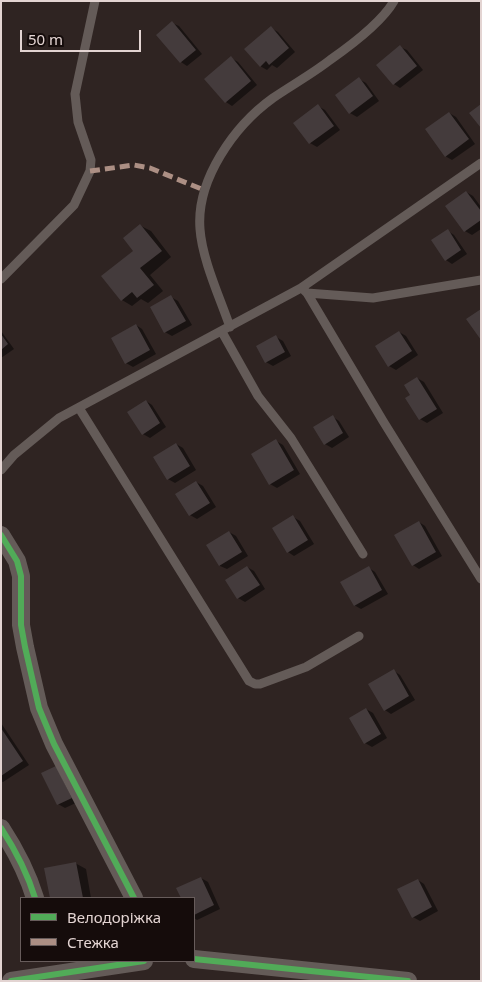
<!DOCTYPE html>
<meta charset="utf-8">
<style>
body{margin:0}
#map{position:relative;width:482px;height:982px;overflow:hidden;background:#2f2422;font-family:"Noto Sans",sans-serif}
canvas{display:block}
.frame{position:absolute;inset:0;border:2px solid #e3d4d2;pointer-events:none}
.legend{position:absolute;left:20px;top:897px;width:175px;height:65px;box-sizing:border-box;background:#150c0b;border:1px solid #675c5b;margin:0;padding:6px 9px;list-style:none;font-size:15px;color:#e3d4d2}
.legend li{display:flex;align-items:center;gap:10px;height:25px}
.legend b{width:25px;border:1px solid #675c5b}
.scale{position:absolute;left:20px;top:30px;width:121px;height:22px;box-sizing:border-box;border:2px solid #e3d4d2;border-top:0;padding-left:6px;font-size:15px;line-height:18px;white-space:nowrap;color:#e3d4d2;-webkit-text-stroke:4px #150c0b;paint-order:stroke}
</style>
<div id="map">
<canvas width="482" height="982"></canvas>
<div class="frame"></div>
<ul class="legend">
<li><b style="height:6px;background:#51ab58"></b>Велодоріжка</li>
<li><b style="height:6px;background:#ac8f84"></b>Стежка</li>
</ul>
<div class="scale">50 m</div>
</div>
<script>
const c = document.querySelector('canvas').getContext('2d');
c.lineJoin = 'round';
function fillPath(path, color) { c.fillStyle = color; c.fill(path, 'evenodd'); }
function stroke(path, color, width, dash) { c.strokeStyle = color; c.lineWidth = width; c.lineCap = dash ? 'butt' : 'round'; c.setLineDash(dash || []); c.stroke(path); }
fillPath(new Path2D(`
 M172,23l7,3 23,28 -15,12 -6,-4z
 M271,28l7,4 17,20 -18,16 -5,-3 -5,5 -7,-4z
 M400,47l7,3 16,20 -23,18 -6,-4z
 M231,58l7,4 19,23 -25,21 -6,-4z
 M359,79l7,4 13,18 -22,16 -7,-4 -13,-18z
 M318,106l7,4 15,20 -23,17 -7,-4z
 M449,113l7,4 19,27 -23,16 -7,-4z
 M466,192l7,4 8,11v22l-9,6 -7,-4 -18,-25z
 M141,226l10,5 20,26 -21,18 13,16 -15,12 -7,-4 -9,7 -10,-6z
 M448,231l6,4 13,19 -15,10 -6,-4z
 M171,297l7,4 14,24 -20,11 -7,-4z
 M136,325l6,4 14,25 -23,13 -7,-4z
 M1,331l13,18 -13,9z
 M399,332l7,4 12,19 -22,15 -7,-4z
 M276,337l7,4 8,15 -18,10 -7,-4z
 M417,378l7,4 19,31 -16,10 -7,-4 -8,-23z
 M146,401l6,4 14,22 -16,11 -7,-4z
 M333,417l6,4 10,16 -17,11 -7,-4z
 M276,441l7,4 17,29 -23,14 -7,-4z
 M176,444l7,4 13,22 -21,13 -7,-4z
 M196,482l7,4 13,21 -19,12 -7,-4z
 M293,517l7,4 14,23 -20,12 -6,-4z
 M419,522l6,4 17,30 -23,13 -6,-4z
 M229,532l7,4 12,20 -21,13 -7,-3 -13,-20z
 M247,567l7,4 11,18 -20,13 -7,-4z
 M369,568l6,4 13,22 -27,15 -7,-4z
 M394,671l6,4 15,25 -24,14 -6,-4z
 M366,709l7,4 14,25 -15,9 -7,-4z
 M1,723l28,42 -26,17 -2,-1z
 M56,767l22,35 -13,6 -7,-4z
 M75,863l11,6 5,29h-40l-6,-29z
 M201,878l7,4 12,27 -23,11 -3,-2v-20h-12l-4,-9z
 M418,880l6,4 14,27 -18,10 -7,-4z`), '#0007');
fillPath(new Path2D(`
 M172,21l24,29 -16,13 -24,-28z
 M271,26l18,22 -20,17 -3,-4 -6,6 -16,-18z
 M400,45l17,21 -24,19 -17,-20z
 M231,56l20,25 -26,22 -21,-24z
 M359,77l14,19 -24,18 -14,-19z
 M318,104l16,22 -25,18 -16,-21z
 M481,104v24l-12,-15z
 M449,112l20,27 -24,18 -20,-28z
 M466,191l15,20v9l-17,12 -19,-26z
 M140,224l22,27 -22,17 14,17 -17,13 -5,-6 -11,9 -20,-25 32,-25 -10,-13z
 M448,229l13,21 -16,11 -14,-21z
 M171,295l15,26 -22,12 -14,-26z
 M481,309v31l-15,-21z
 M136,324l14,26 -25,14 -14,-26z
 M399,331l13,20 -24,16 -13,-21z
 M1,334l7,10 -7,6z
 M276,335l9,17 -20,11 -9,-17z
 M417,377l20,32 -18,11 -14,-22 5,-3 -6,-10z
 M146,400l14,23 -18,12 -15,-23z
 M333,415l10,18 -19,12 -11,-18z
 M276,439l18,31 -25,15 -18,-31z
 M176,443l14,23 -23,14 -14,-23z
 M196,481l14,22 -21,13 -14,-22z
 M293,515l15,25 -21,13 -15,-25z
 M419,521l17,31 -24,14 -18,-31z
 M229,531l13,21 -23,14 -13,-21z
 M247,566l13,19 -23,14 -12,-19z
 M369,566l13,24 -28,16 -14,-24z
 M394,669l15,27 -25,15 -16,-27z
 M366,708l15,26 -17,10 -15,-26z
 M1,728l22,33 -22,15z
 M56,766l16,32 -15,7 -16,-32z
 M76,862l7,36h-33l-6,-30z
 M201,877l13,28 -20,10v-17h-13l-5,-10z
 M418,879l14,28 -20,11 -15,-29z`), '#443b3c');
stroke(new Path2D(`
 M1,279l73,-74 16,-34 1,-11 -13,-38 -3,-28 20,-93
 M304,290l3,3 66,5 108,-18
 M307,293l76,128 98,158
 M230,327c-10,-29 -28,-68 -30,-98 -4,-49 34,-103 73,-131 19,-13 39,-24 57,-38 20,-14 52,-38 64,-59
 M222,332l36,64 33,42 72,116
 M79,408l170,273 6,3h5l46,-17 53,-31
 M1,470l13,-15 45,-37 242,-130 180,-125`), '#645b58', 9);
stroke(new Path2D(`
 M1,535l16,26 4,15v49l4,22 14,61 15,36 80,154
 M1,828c15,23 26,44 34,70
 M194,959l214,22
 M11,981l133,-20`), '#645b58', 18);
stroke(new Path2D(`
 M90,171l44,-6 16,3 54,22`), '#ac8f84', 5, [10, 5]);
stroke(new Path2D(`
 M1,535l16,26 4,15v49l4,22 14,61 15,36 80,154
 M1,828c15,23 26,44 34,70
 M194,959l214,22
 M11,981l133,-20`), '#51ab58', 6);
</script>
